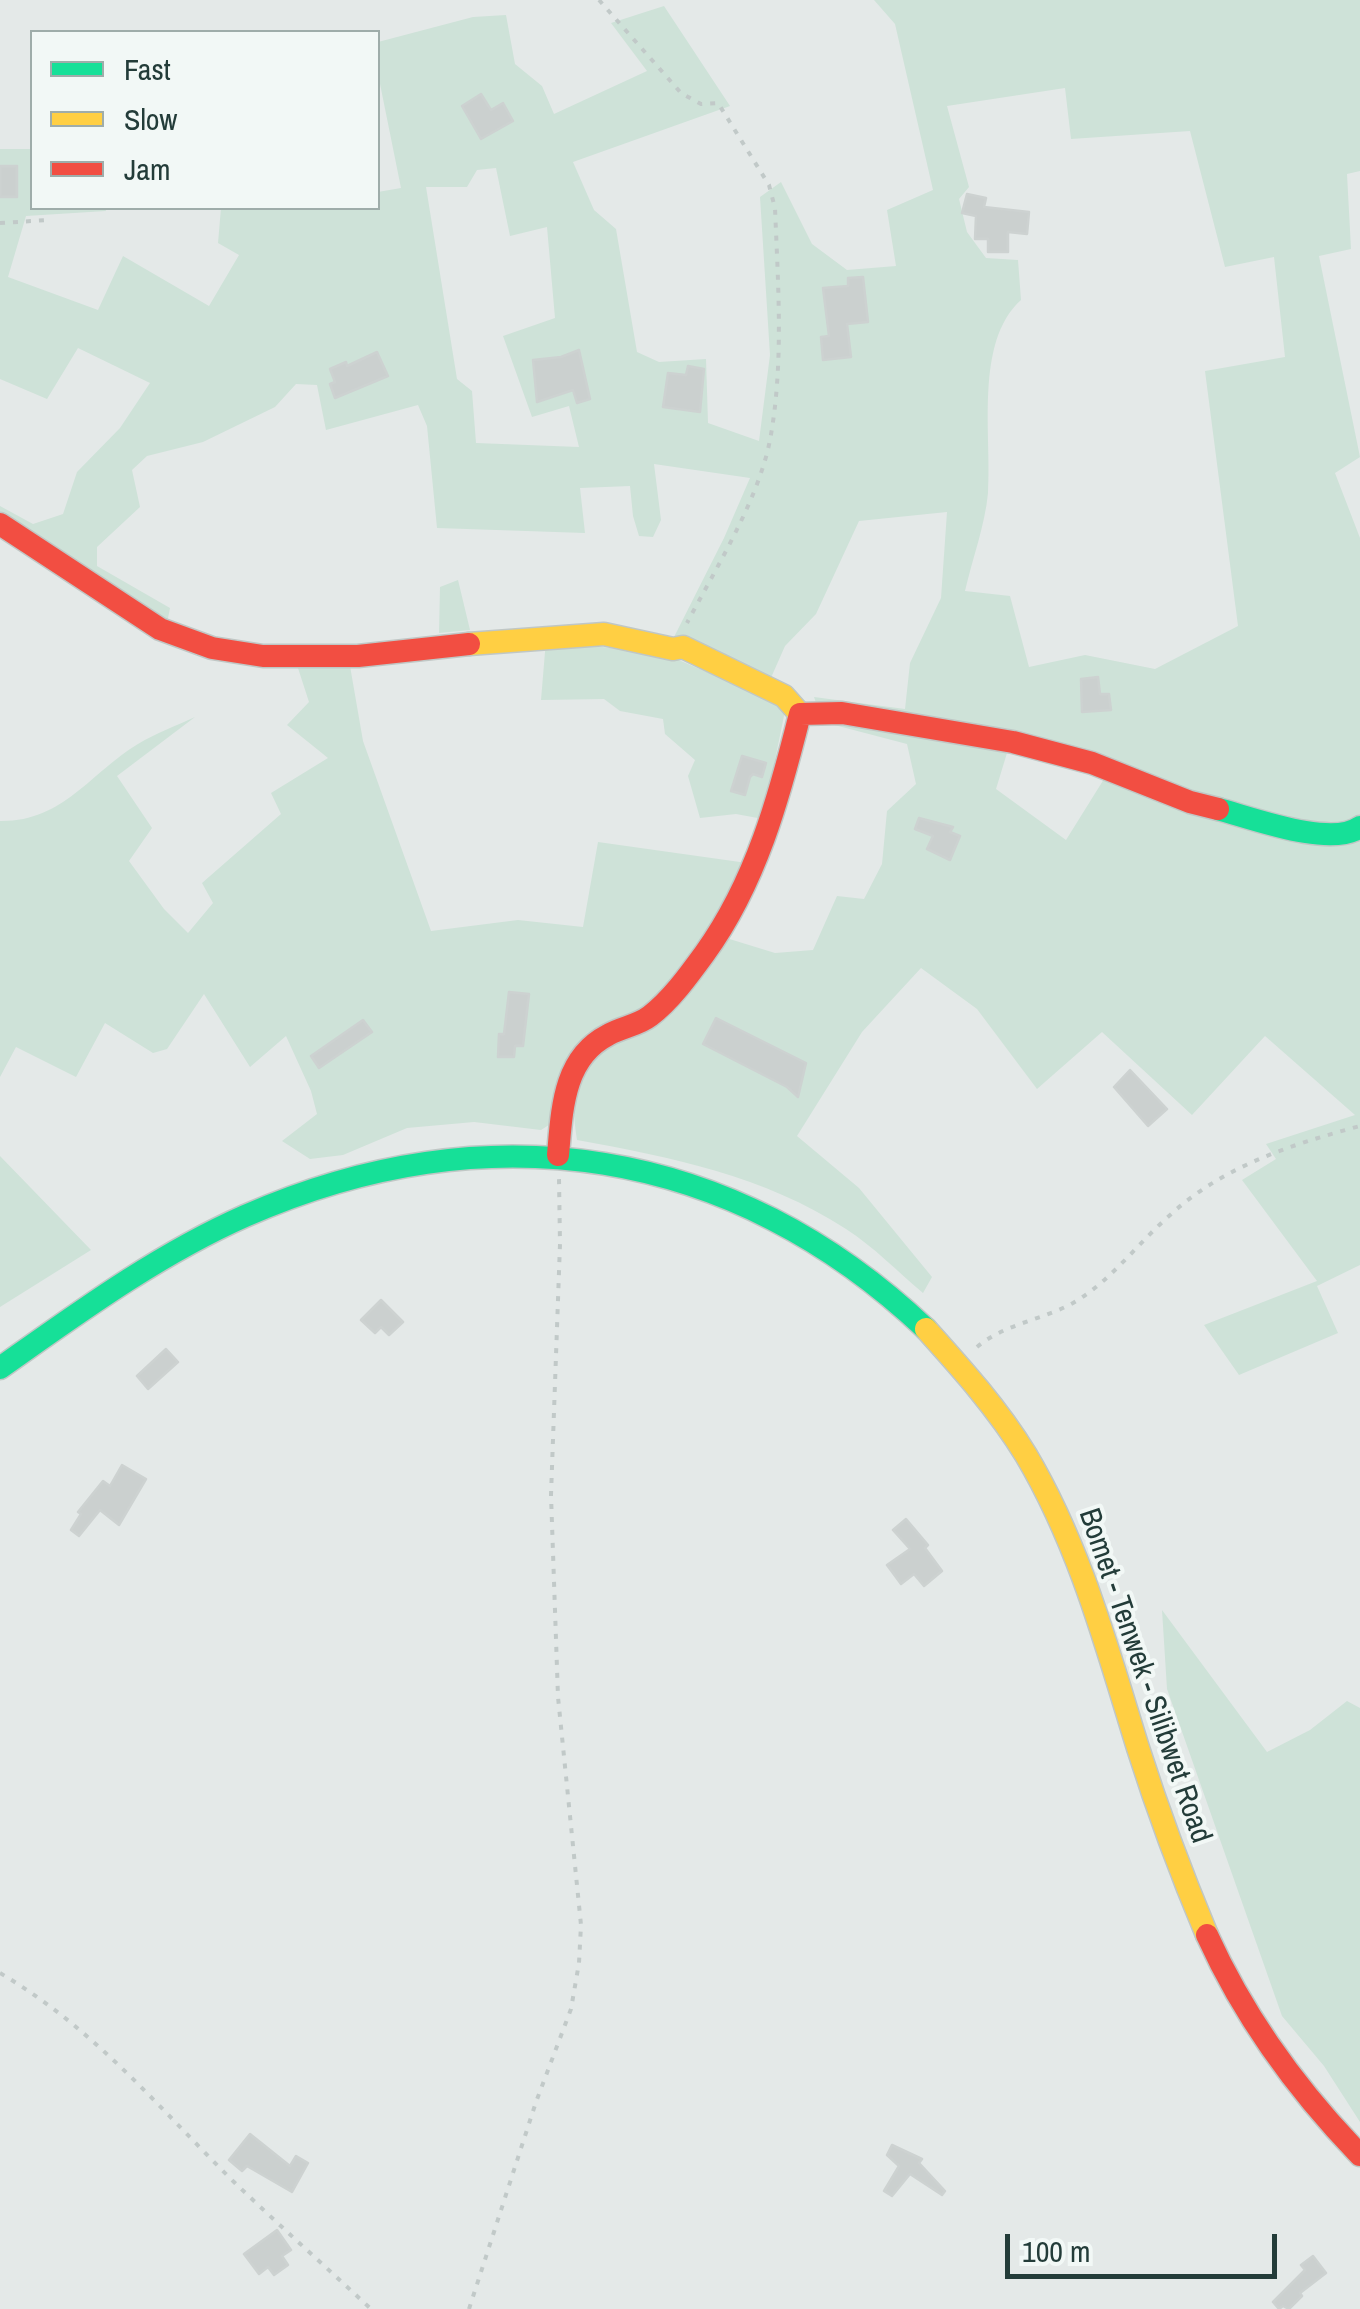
<!DOCTYPE html>
<style>
body{margin:0}
#map{position:relative;width:1360px;height:2309px;overflow:hidden;background:#e4e9e8;font-family:"Archivo Narrow",sans-serif}
canvas{display:block}
.legend{position:absolute;left:30px;top:30px;width:350px;height:180px;box-sizing:border-box;background:#f2f8f6;border:2px solid #9fadaa;margin:0;padding:12px 18px;list-style:none;font-size:30px;color:#233c39}
.legend li{display:flex;align-items:center;gap:20px;height:50px}
.legend b{width:50px;border:2px solid #9fadaa}
.scale{position:absolute;left:1005px;top:2234px;width:272px;height:45px;box-sizing:border-box;border:5px solid #233c39;border-top:0;padding-left:12px;font-size:30px;line-height:35px;white-space:nowrap;color:#233c39;-webkit-text-stroke:8px #f2f8f6;paint-order:stroke}
</style>
<div id="map">
<canvas width="1360" height="2309"></canvas>
<ul class="legend">
<li><b style="height:12px;background:#16e098"></b>Fast</li>
<li><b style="height:12px;background:#ffcf43"></b>Slow</li>
<li><b style="height:12px;background:#f24e42"></b>Jam</li>
</ul>
<div class="scale">100 m</div>
</div>
<script>
const c = document.querySelector('canvas').getContext('2d');
c.lineJoin = 'round';
function fillPath(path, color) { c.fillStyle = color; c.fill(path, 'evenodd'); }
function stroke(path, color, width, dash) { c.strokeStyle = color; c.lineWidth = width; c.lineCap = dash ? 'butt' : 'round'; c.setLineDash(dash || []); c.stroke(path); }
function label(font, color, halo, rows, align = 'center') {
  c.font = font + ' "Archivo Narrow",sans-serif'; c.lineWidth = 8; c.setLineDash([]); c.textBaseline = 'middle'; c.strokeStyle = halo; c.fillStyle = color; for (const [text, x, y, turn = 0] of rows) {
    c.save(); c.translate(x, y); c.rotate((+turn || 0) * Math.PI / 180); c.textAlign = isNaN(turn) ? turn : align; if (halo) c.strokeText(text, 0, 0); c.fillText(text, 0, 0); c.restore();
  }
}
fillPath(new Path2D(`
 M874,0h486v171l-13,3 4,75 -32,7 41,201 -25,16 25,65v727l-43,21 21,47 -99,42 -35,-50 113,-44 -75,-101 34,-21 -10,-15 89,-29 -90,-79 -73,79 -90,-83 -65,57 -60,-80 -56,-41 -59,64 -65,104 62,52 73,89 -9,16c-25,-21 -49,-46 -77,-64 -81,-53 -175,-72 -269,-89 -3,-21 -6,-42 3,-61 17,-40 108,-110 143,-142l52,16 38,-3 24,-54 27,3 18,-35 5,-53 29,-27 -9,-40 -84,-22 -9,-25 91,12 5,-46 31,-65 6,-86 -88,9 -43,93 -31,32 -15,34 -96,-43 50,-99 26,-60 -96,-14 7,56 -8,17 -14,-1 -6,-20 -3,-30 -50,2 5,45 -148,-5 -10,-102 -9,-21 -92,25 -9,-45 -21,-1 -21,23 -72,35 -56,14 -15,14 8,37 -43,40v19l73,42 -3,15 -167,-106v-11l33,18 30,-10 14,-42 43,-44 30,-45 -72,-35 -31,51 -47,-20v-230h32v59h73l1,3 -80,5 -18,61 90,33 25,-54 86,50 30,-51 -21,-12 3,-35h157v-16l23,-4 -23,-114v-32l95,-25 33,-2 9,49 27,22 12,28 93,-43 -36,-48 53,-17 66,100 -157,56 21,48 22,19 21,123 22,10 47,-3 2,64 51,18 11,-86 -10,-158 21,-15 31,62 35,26 49,-4 -9,-56 46,-20 -38,-166zM1065,88l6,51 119,-8 35,136 49,-10 11,100 -80,14 33,255 -83,43 -70,-14 -56,12 -19,-71 -45,-5c7,-31 20,-66 23,-98 4,-57 -14,-151 33,-193l-3,-40 -32,-2 -19,-26 -8,-33 10,-12 -22,-81zM496,168l14,68 37,-9 8,91 -52,18 29,81 37,-11 10,41 -103,-4 -4,-52 -15,-12 -31,-192h41l10,-17zM1007,753l107,10 -48,77 -70,-51z
 M458,580l12,50 -31,3 1,-46z
 M546,640l121,15 119,51 -23,113 -27,-5 -36,4 -12,-42 7,-16 -30,-26 -2,-15 -43,-8 -16,-12 -63,1z
 M297,665l53,1 13,75 68,190 87,-11 65,7 15,-85 149,21 -54,91 -48,56 -58,23 -35,90 -11,7 -67,-8 -67,6 -64,27 -33,4 -28,-18 35,-27 -6,-23 -25,-55 -36,31 -46,-73 -37,55 -14,4 -48,-30 -29,54 -60,-30 -16,30v-256c63,1 90,-48 138,-77 18,-11 38,-18 57,-27l-78,59 35,52 -23,33 35,48 24,24 25,-30 -11,-20 79,-69 -10,-21 57,-35 -41,-33 22,-23z
 M0,1156l91,94 -91,57z
 M1162,1610l105,142 43,-22 37,-29 13,7v414l-36,-56 -42,-50 -115,-327z`), '#cee2d8');
const building = new Path2D(`
 M481,94l10,16 12,-7 10,18 -32,18 -19,-33z
 M0,166h17v31h-17z
 M967,194l19,4 -2,9 45,5 -2,22 -19,-2v20h-20v-13h-13l1,-23 -14,-3z
 M863,277l5,45 -21,2 4,33 -28,3 -2,-23 8,-1 -6,-48 25,-2v-8z
 M579,350l11,49 -13,4 -4,-13 -36,12 -4,-42 28,-3z
 M377,352l11,24 -53,22 -5,-14 5,-2 -5,-13 16,-7 1,4z
 M688,366l16,3 -4,43 -37,-5 5,-34 18,2z
 M1098,677l2,17h9l2,16 -29,2 -1,-33z
 M742,756l24,7 -4,14 -9,-3 -3,3 -5,18 -14,-4z
 M919,818l34,9 -3,5 10,4 -10,24 -23,-11 6,-13 -18,-7z
 M509,992l20,2 -6,52h-8l-1,11h-16l1,-23h5z
 M716,1018l90,45 -8,34 -11,-10 -84,-43z
 M363,1020l9,12 -53,36 -8,-12z
 M1130,1070l37,39 -19,17 -34,-39z
 M381,1300l22,22 -14,13 -8,-8 -6,6 -14,-13z
 M166,1349l12,13 -30,27 -11,-13z
 M122,1465l24,14 -27,46 -19,-15 -21,26 -8,-6 10,-16 -3,-2 25,-31 7,5z
 M906,1519l22,26 -3,3 17,23 -18,15 -10,-12 -13,10 -14,-19 23,-16 -17,-19z
 M250,2134l40,32 6,-10 12,7 -16,29 -45,-26 -5,5 -13,-11z
 M892,2145l30,14 -3,4 26,28 -3,4 -32,-21 -18,22 -8,-5 15,-25 -12,-11z
 M277,2230l14,20 -9,6 6,9 -14,10 -6,-8 -9,7 -15,-20z
 M1313,2256l13,17 -26,20 2,3 -13,13 -6,-3 -4,3 -6,-7 32,-32 -4,-5z`);
fillPath(building, '#cbd0cf');
stroke(building, '#cdd2d1', 2.5);
const fast = new Path2D(`
 M1218,809c34,9 113,39 142,18
 M0,1368c78,-55 157,-113 245,-152 242,-107 488,-70 681,113`);
const slow = new Path2D(`
 M469,644l135,-10 69,15 10,-2 101,49 16,18
 M926,1329c36,40 72,80 100,126 54,91 81,193 112,293 20,63 43,125 69,187`);
const jam = new Path2D(`
 M0,524l160,105 52,19 51,8h95l111,-12
 M800,714l42,-1 171,29 79,21 98,39 28,7
 M558,1155c4,-45 5,-97 50,-120 13,-8 29,-9 42,-19 21,-16 39,-41 55,-63 51,-71 74,-155 95,-239
 M1207,1935c38,84 89,154 153,220`);
stroke(fast, '#c0c7c5', 25);
stroke(slow, '#c0c7c5', 25);
stroke(jam, '#c0c7c5', 25);
stroke(new Path2D(`
 M599,0l82,93 20,11 17,-1 51,82 6,23c3,76 9,157 -5,232 -12,61 -54,128 -83,183
 M0,223l49,-3
 M977,1347c27,-23 65,-27 96,-44 38,-22 64,-59 96,-87 54,-50 121,-71 191,-90
 M0,1973c95,56 158,134 235,210 45,43 91,84 136,126
 M469,2309l67,-207 35,-93 8,-46 2,-38 -23,-228 -7,-202 9,-251 -1,-66`), '#c1c9c8', 4, [5, 8]);
stroke(fast, '#16e098', 22);
stroke(slow, '#ffcf43', 22);
stroke(jam, '#f24e42', 22);
label('30px', '#233c39', '#f2f8f6', [
 ["Bomet - Tenwek - Silibwet Road",1144,1676,71]
]);
</script>
